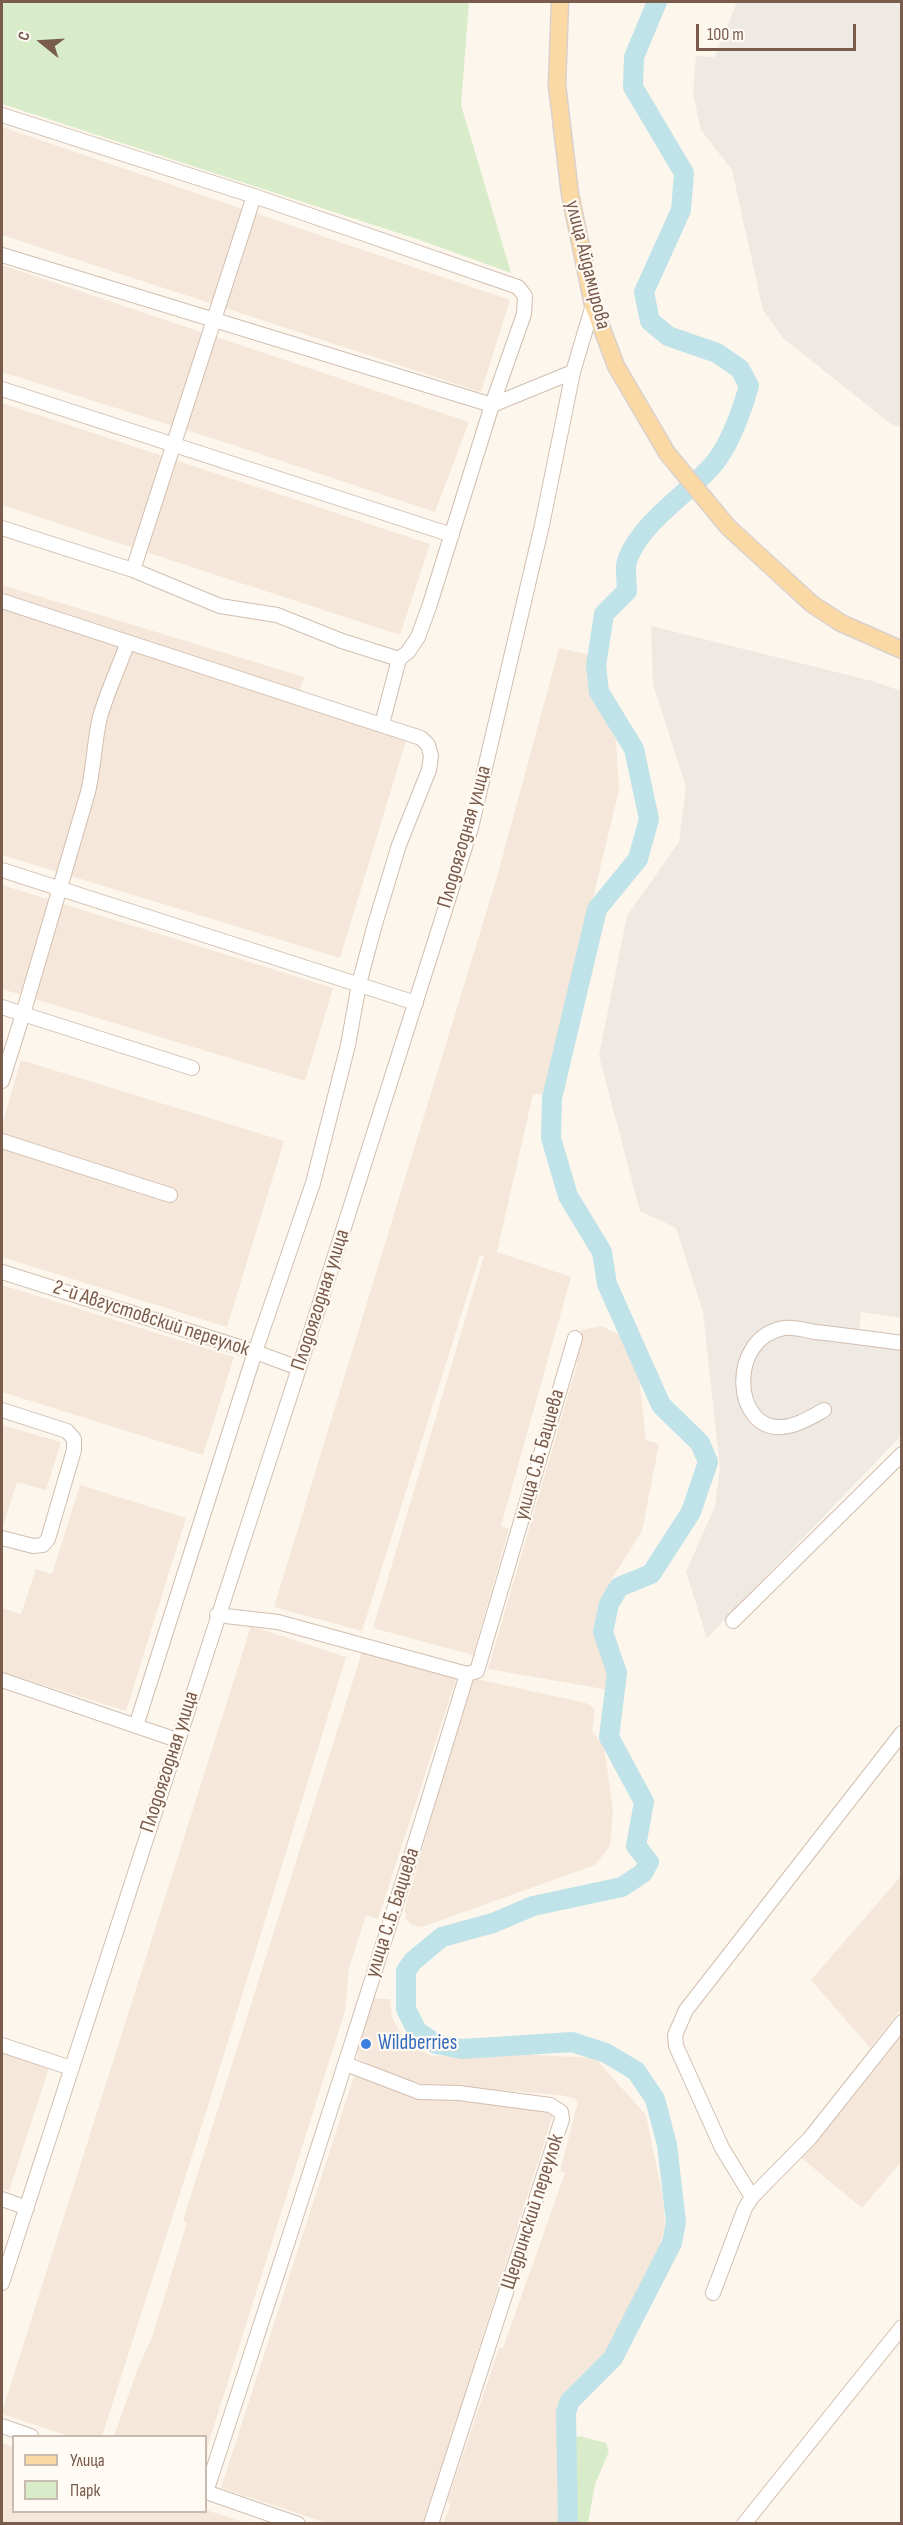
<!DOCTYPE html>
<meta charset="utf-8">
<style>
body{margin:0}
#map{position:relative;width:903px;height:2525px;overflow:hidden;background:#fdf6ec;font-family:"Sofia Sans Condensed",sans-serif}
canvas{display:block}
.frame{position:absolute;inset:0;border:3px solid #7a5c4d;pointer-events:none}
.legend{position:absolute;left:12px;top:2435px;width:195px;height:78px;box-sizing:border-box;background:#fffaf3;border:2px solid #cabbb1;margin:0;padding:8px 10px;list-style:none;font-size:18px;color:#7a5c4d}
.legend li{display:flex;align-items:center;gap:12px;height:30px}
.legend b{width:30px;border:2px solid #cabbb1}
.north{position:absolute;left:12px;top:12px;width:60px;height:60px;-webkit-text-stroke:4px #fffaf3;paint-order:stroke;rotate:288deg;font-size:16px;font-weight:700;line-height:24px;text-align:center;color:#7a5c4d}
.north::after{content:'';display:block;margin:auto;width:21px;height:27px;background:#7a5c4d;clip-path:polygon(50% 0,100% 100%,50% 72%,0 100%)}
.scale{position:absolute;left:696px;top:24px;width:160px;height:27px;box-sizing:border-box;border:3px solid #7a5c4d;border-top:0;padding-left:8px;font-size:18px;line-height:21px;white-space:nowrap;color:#7a5c4d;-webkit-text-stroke:4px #fffaf3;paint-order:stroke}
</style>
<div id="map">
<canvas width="903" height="2525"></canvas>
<div class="frame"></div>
<ul class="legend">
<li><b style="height:8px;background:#fbd9a5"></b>Улица</li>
<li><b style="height:16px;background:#d8ecc9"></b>Парк</li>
</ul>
<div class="north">С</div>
<div class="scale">100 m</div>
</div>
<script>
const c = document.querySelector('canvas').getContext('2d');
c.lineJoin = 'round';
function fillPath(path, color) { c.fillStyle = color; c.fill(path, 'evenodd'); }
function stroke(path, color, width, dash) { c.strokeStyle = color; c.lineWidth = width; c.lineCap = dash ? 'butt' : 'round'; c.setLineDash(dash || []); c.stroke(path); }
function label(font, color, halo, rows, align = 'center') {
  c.font = font + ' "Sofia Sans Condensed",sans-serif'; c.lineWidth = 4.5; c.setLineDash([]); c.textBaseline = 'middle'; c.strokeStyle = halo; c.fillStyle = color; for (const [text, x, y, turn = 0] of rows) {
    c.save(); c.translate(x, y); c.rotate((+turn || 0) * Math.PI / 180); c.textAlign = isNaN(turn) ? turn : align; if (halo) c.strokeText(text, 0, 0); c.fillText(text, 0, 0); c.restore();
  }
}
fillPath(new Path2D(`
 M2,127l508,173 -29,92 -479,-157z
 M2,265l467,157 -34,90 -208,-69 -225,-71z
 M2,403l428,141 -30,91 -398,-130z
 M2,585l302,92 -7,23 111,34 -68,224 -338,-103z
 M559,648l31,7 -3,23 29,62 3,50 -63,261 -8,43h-15l-36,158 74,25 -70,249 8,3 -36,126 -100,-27 111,-372 -4,-1 -118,376 -88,-24 223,-730z
 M2,885l331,103 -28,93 -303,-92z
 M21,1060l263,81 -57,186 -225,-70v-132z
 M2,1285l232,72 -31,98 -201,-63z
 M602,1326l23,12 14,39 7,63 13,4 -17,87 -31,49 -9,22 -5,38 13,34 -1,16 -121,-21 88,-301 5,-38z
 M2,1425l59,17 -15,48 -29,-8 -14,44h-1z
 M80,1485l106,33 -60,193 -124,-39v-64l19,6 15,-45 16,5z
 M251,1626l95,31 -138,449 -106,330h-33l-67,-22v-2z
 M362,1652l94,27 -78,240 -12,-4 -17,53 -4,43 -139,440v-15h-92l24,-68 14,-31 35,-114 -4,-3z
 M472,1678l114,25 9,6 -3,22 12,15 9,64 -3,36 -15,19 -173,62 -10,-2 -6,-5 -1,-12z
 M901,1876v133l-31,39 -59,-68z
 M361,1998l29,1 2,19 15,25 25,13 80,-2 83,4 51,57 17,83 2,27 -7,29 -44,91 -36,33 -19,45v94l-4,6h-112l8,-19 -4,-2 52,-154h4l62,-175 -5,-2 18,-69 -4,-4 -14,-3 -137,-11 -38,-10 -27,-16 -2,-25z
 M901,2029v133l-39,46 -63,-52z
 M2,2050l49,12 -42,129 -7,-2z
 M354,2076l62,21 68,3 70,11 -79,250 -2,14 -50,148h-96l-106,-35z
 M2,2443l11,4 1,65 192,-2 40,13h-244z`), '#f5e8da');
fillPath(new Path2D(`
 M737,2h164v425l-10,-3 -108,-86 -20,-28 -31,-140 -31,-40 -8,-36 3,-38 19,1z
 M651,626l221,55 29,10v627l-40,-6 -3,29 43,7v88l-194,202 -21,-66 29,-66 5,-38 -17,-156 -27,-84 -36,-17 -41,-155 28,-140 52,-74 7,-55 -33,-103z`), '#efe9e4');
fillPath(new Path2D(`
 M2,2h467l-8,103 50,168 -91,-33 -418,-136z
 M579,2436l27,7 3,8 -14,33 -7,39h-33l4,-6v-71z`), '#d8ecc9');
stroke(new Path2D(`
 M568,2524l-2,-112 4,-11 43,-43 59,-115 4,-21 -9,-77 -12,-46 -19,-28 -30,-18 -34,-11 -110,7 -26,-5 -19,-13 -11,-22v-38l7,-10 29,-24 51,-14 40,-17 89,-19 21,-14 6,-11 -13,-16 8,-44 -35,-65 8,-64 -14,-41 6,-28 10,-17 32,-13 40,-62 17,-50 -8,-19 -39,-38 -54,-121 -5,-32 -34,-56 -17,-58 1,-40 45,-189 41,-50 11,-40 -15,-70 -35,-57 -3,-26 8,-52 23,-23c0,-10 -3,-24 1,-33 15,-37 58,-63 84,-92 17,-19 30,-56 37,-80l-9,-17 -23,-16 -49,-17 -18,-15 -6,-29 37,-82 3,-37 -51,-86 1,-30 23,-55`), '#bfe3e8', 20);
const minor = new Path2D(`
 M2,115l252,81 264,91 7,9 -1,18 -32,91 -63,202 -11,30 -10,15 -9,7 -17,65
 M2,255l490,150 81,-33
 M2,389l450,146
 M2,528l131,42 87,36 57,9 65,26 57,18
 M133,570l121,-374
 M2,601l419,137 7,7 3,11 -2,14 -30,75 -24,79 -16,60 -11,61 -35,138 -58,169 -119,374
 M128,642c-9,25 -21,50 -28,75 -6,25 -6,50 -12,75l-65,222 169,54
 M2,870l414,133
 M2,1007l21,7 -21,67
 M2,1141l168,54
 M2,1272l253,80 44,16
 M2,1410l65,21 7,8v11l-26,89 -5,6 -10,1 -31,-8
 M824,1410c-13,7 -27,16 -42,17 -49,4 -55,-89 2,-99 9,-1 22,2 31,4 29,3 58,7 87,11
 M217,1615l61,7 189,52
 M733,1621l169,-167
 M2,1680l175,60
 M2,2045l69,23
 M346,2064l73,28 40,1 91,12 11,7 1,7 -131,405
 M752,2197l-30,-49 -46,-102 -1,-11 11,-25 216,-277
 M2,2199l25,9
 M2,2283l310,-955 159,-500 71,-303 31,-153 20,-67
 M713,2293l32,-85 7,-11 58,-59 92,-116
 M2,2426l29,10
 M206,2492c89,-272 178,-544 261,-818l10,-3 98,-333
 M206,2492l92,32
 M744,2524l158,-197`);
const major = new Path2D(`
 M560,2l-3,83 13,109 23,111 23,61 51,87 61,74 84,77 29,19 61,27`);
stroke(minor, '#d1beb0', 16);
stroke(major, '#dad1cd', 19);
stroke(minor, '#fff', 14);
stroke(major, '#fbd9a5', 16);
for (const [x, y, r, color] of [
 [366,2044,6,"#3f7fe0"]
]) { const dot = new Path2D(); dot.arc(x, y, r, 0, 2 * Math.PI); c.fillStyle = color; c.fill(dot); stroke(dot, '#fffaf3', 2); }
label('21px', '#7a5c4d', '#fffaf3', [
 ["улица Айдамирова",587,265,76],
 ["Плодоягодная улица",465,837,-74],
 ["Плодоягодная улица",321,1300,-72],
 ["2-й Августовский переулок",151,1319,18],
 ["улица С.Б. Бациева",540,1455,-74],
 ["Плодоягодная улица",170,1762,-72],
 ["улица С.Б. Бациева",393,1913,-72],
 ["Щедринский переулок",533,2212,-72]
]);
label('21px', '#366cbe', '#fffaf3', [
 ["Wildberries",378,2044]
], 'left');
</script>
